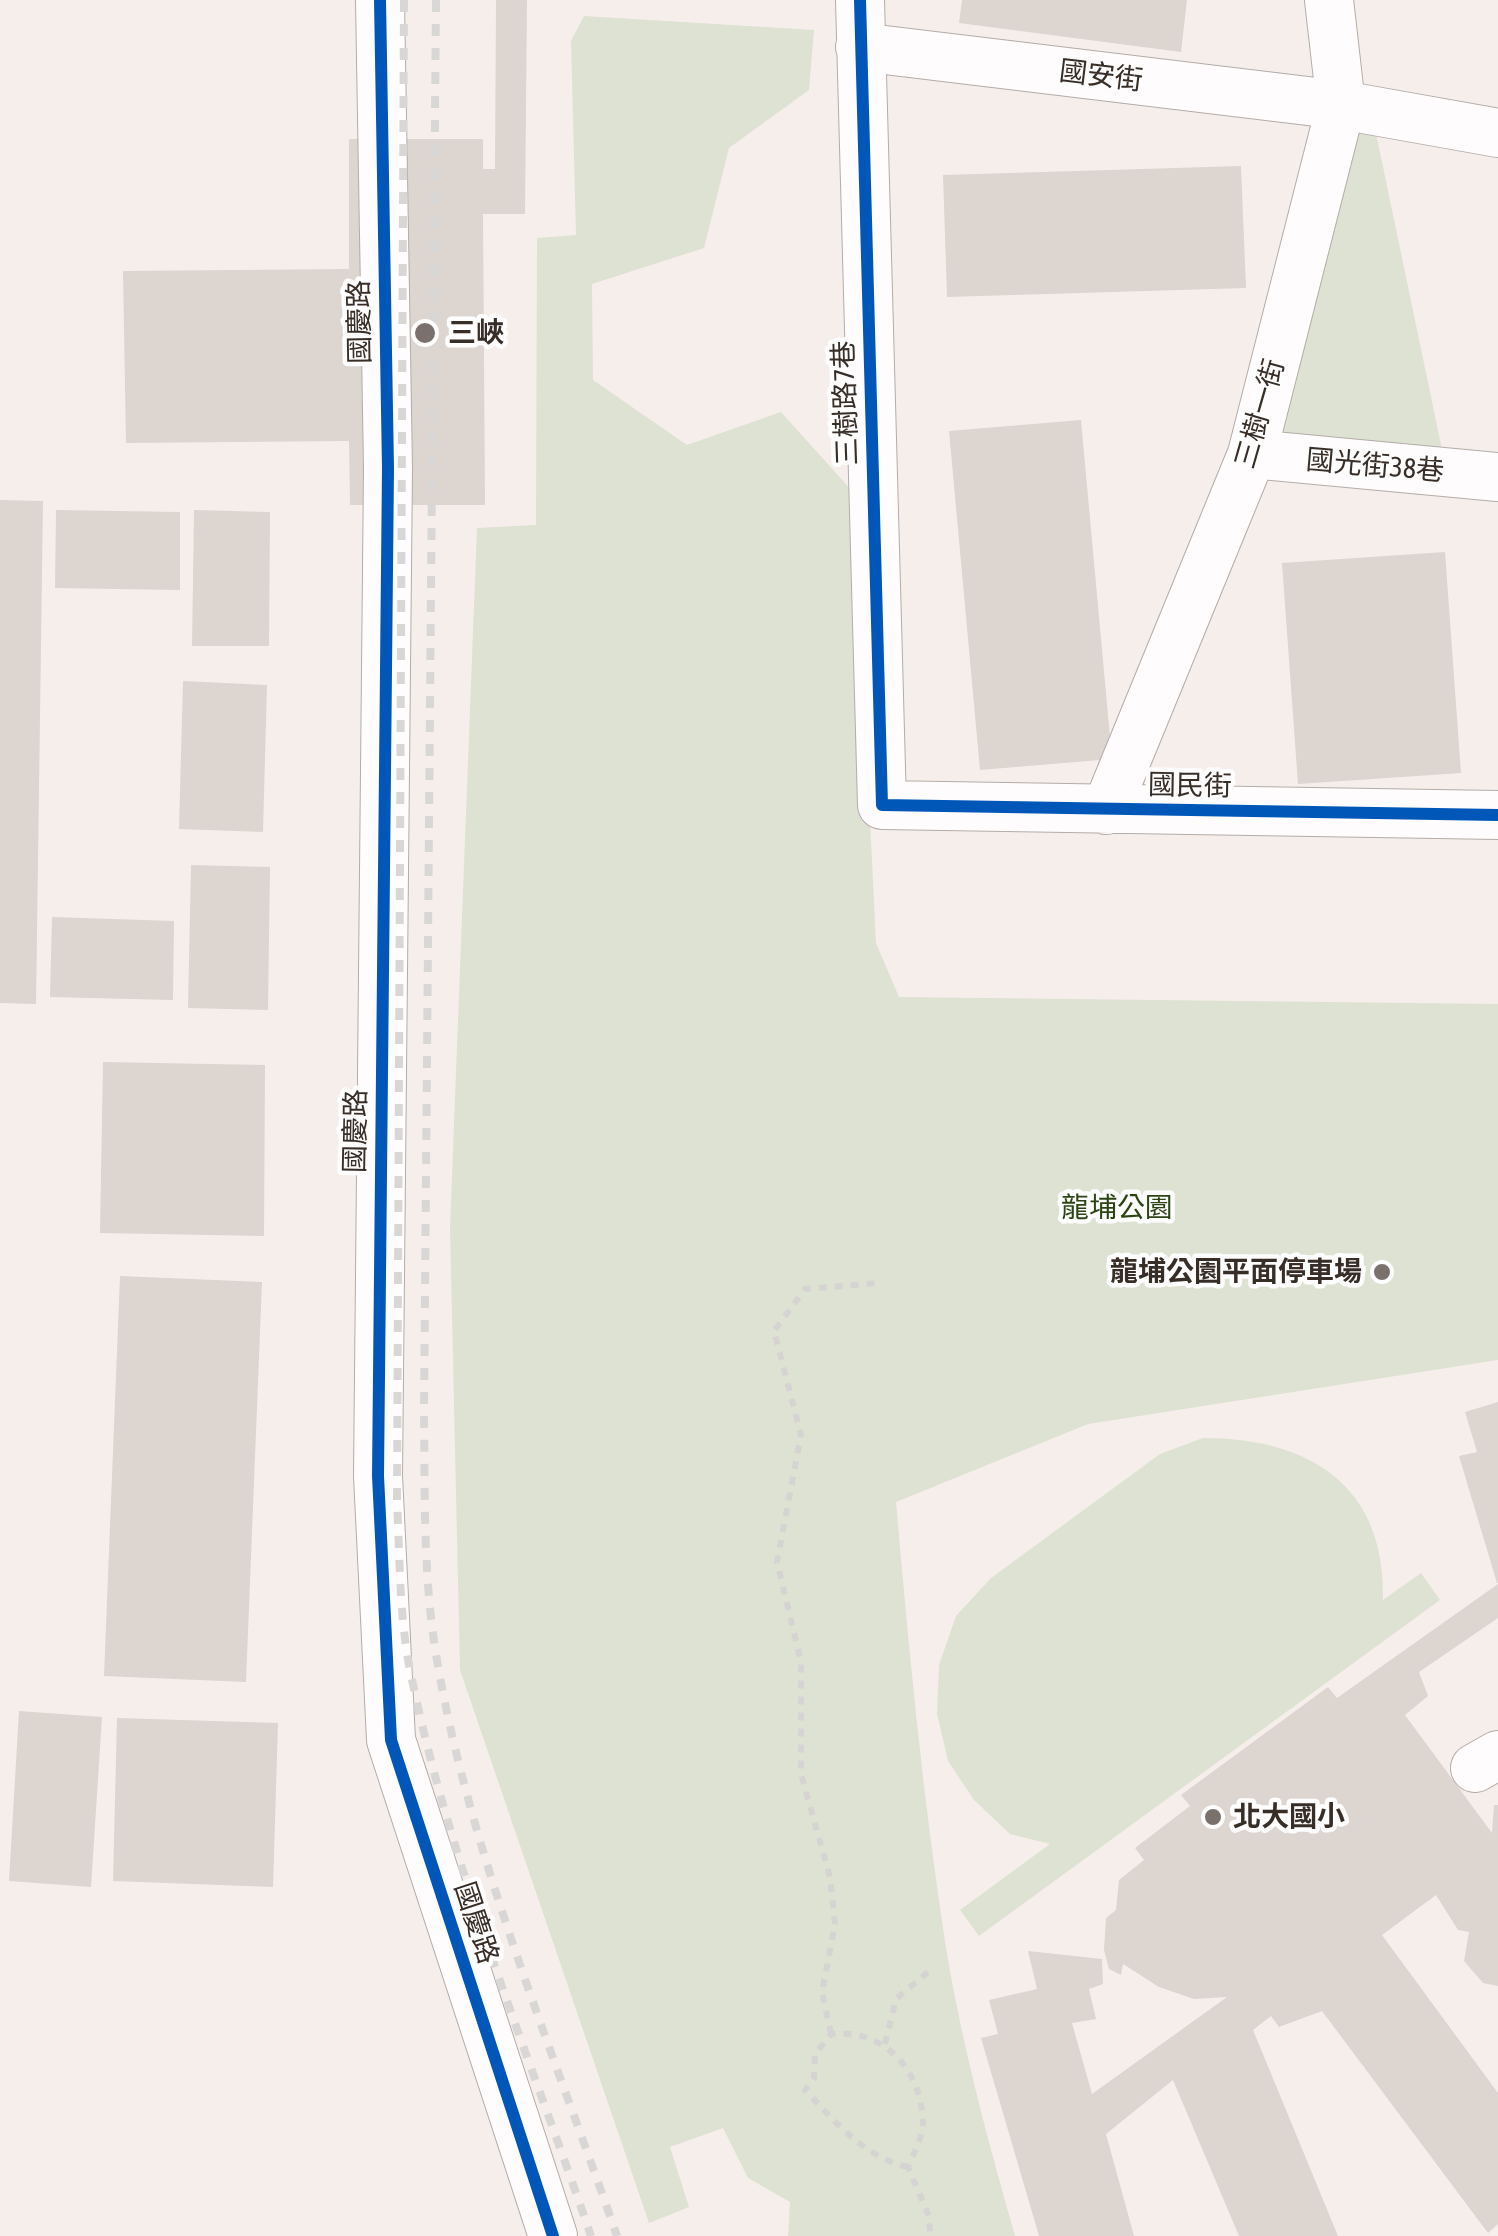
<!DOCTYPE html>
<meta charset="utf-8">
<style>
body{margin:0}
canvas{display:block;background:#f6eeea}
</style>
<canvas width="1498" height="2236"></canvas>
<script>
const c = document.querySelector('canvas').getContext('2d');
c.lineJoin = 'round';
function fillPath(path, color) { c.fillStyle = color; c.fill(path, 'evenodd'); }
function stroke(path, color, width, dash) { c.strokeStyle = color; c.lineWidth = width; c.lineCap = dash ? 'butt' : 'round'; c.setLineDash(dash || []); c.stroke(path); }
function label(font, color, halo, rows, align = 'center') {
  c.font = font + ' "Asap Condensed","Noto Sans TC",sans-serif'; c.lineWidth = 9; c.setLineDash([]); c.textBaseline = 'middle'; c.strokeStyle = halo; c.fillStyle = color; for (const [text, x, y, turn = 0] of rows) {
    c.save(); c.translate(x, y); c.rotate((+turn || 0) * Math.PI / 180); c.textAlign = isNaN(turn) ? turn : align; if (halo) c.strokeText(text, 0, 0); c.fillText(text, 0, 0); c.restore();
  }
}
fillPath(new Path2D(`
 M584,16l230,14 -5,60 -80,58 -25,100 -112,36 1,96 94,65 94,-33 73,81 22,450 23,54 599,7v356l-410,64 -192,78c13,149 27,298 50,446 16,97 42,193 69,288h-227l2,-34 -42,-24 -25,-50 -53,19 19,60 -40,16 -189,-553 -10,-442 27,-700 59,-3 1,-287 39,-3 -5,-194z
 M1346,117l27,2 71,340 -172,-18z
 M1203,1438c105,0 183,46 180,162l38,-27 19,27 -461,336 -19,-26 90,-66 -40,-10 -36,-34 -26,-39 -11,-47 2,-49 17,-49 35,-38 169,-124z`), '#dee2d3');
fillPath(new Path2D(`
 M496,0h31l-2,214h-42l2,291h-135l-1,-64 -223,2 -3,-172 226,-2v-130h134v30h12z
 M962,0h225l-6,52 -222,-29z
 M1241,166l5,122 -299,9 -4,-122z
 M1081,420l31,339 -132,11 -31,-339z
 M0,500l43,1 -7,503 -36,-1z
 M56,510l124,2v78l-125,-2z
 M194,510l76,2 -1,134h-77z
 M1445,552l16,221 -163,11 -16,-221z
 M183,681l84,4 -4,147 -84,-3z
 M191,865l79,2 -2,143 -80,-2z
 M52,917l122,4 -1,79 -123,-3z
 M103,1062l162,3 -1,171 -164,-3z
 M120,1276l142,6 -16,400 -142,-6z
 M1498,1402v181h-1l-38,-127 18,-4 -12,-40z
 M1498,1584v34l-79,54 9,24 -23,19 87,118 2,-28h4v181l-15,-3 -19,-22 5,-29 -11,-2 -22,-35 -54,40 116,158v131l-10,9 -166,-222 -43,16 -8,-11 -18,14 85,206h-99l-66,-156 -67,54 28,102h-95l-58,-198 17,-4 -9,-34 48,-11 -9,-38 74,8 1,25 -14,5 7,30 -24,4 20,71 135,-97 -33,2 -35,-12 -36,-23 -2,11 -12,-6 -5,-19 2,-32 10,-8 3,-30 25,-20 -9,-12 55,-42 -9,-11 147,-108 9,11z
 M19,1711l83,6 -11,170 -82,-6z
 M117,1718l161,5 -5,164 -160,-6z`), '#ddd5d0');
const minor = new Path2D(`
 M380,0l8,468 -10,1008 13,264 162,496
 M860,0l22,805 616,10
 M860,47l481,58 157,28
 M1252,454l246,23
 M1106,810l146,-356 89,-349 -12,-105
 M1475,1768l23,-13`);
stroke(minor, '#b4aca8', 50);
stroke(new Path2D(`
 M831,2034l-9,-42 13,-68 -5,-47 -29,-103v-112l-24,-100 24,-127 -27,-104 31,-42 74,-6
 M885,2044l11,-45 37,-31
 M908,2167c-46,-11 -71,-44 -103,-77l9,-11 1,-25 16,-20c52,-6 90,35 92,87 1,14 -10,33 -15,46l21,49 1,20`), '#d6d4d2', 6, [8, 8]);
stroke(minor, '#fefcfc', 48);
stroke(new Path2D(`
 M404,0l-7,1502c3,56 2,113 13,168 39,194 117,379 181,566
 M436,0l-12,1413c1,77 -1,158 11,235 31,196 117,400 182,588`), '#d9d7d6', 8, [12, 12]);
stroke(new Path2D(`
 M380,0l8,468 -10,1008 13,264 162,496
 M860,0l22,805 616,10`), '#0057b8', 12);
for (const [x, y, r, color] of [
 [425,333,12,"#7a716c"],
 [1382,1272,10,"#7a716c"],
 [1213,1817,10,"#7a716c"]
]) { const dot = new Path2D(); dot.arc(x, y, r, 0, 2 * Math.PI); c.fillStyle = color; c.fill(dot); stroke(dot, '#fdfdfd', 4); }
label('28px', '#382e28', '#fdfdfd', [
 ["國安街",1101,76,7],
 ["國慶路",360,322,-91],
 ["三樹路7巷",846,403,-92],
 ["三樹一街",1260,414,-74],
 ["國光街38巷",1375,466,5],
 ["國民街",1190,786,1],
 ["國慶路",356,1131,-89],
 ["國慶路",476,1923,72]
]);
label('bold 28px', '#382e28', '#fdfdfd', [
 ["三峽",448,333],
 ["龍埔公園平面停車場",1362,1272,"right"],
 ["北大國小",1233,1817]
], 'left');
label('28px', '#2c4414', '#fdfdfd', [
 ["龍埔公園",1117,1208]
]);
</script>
